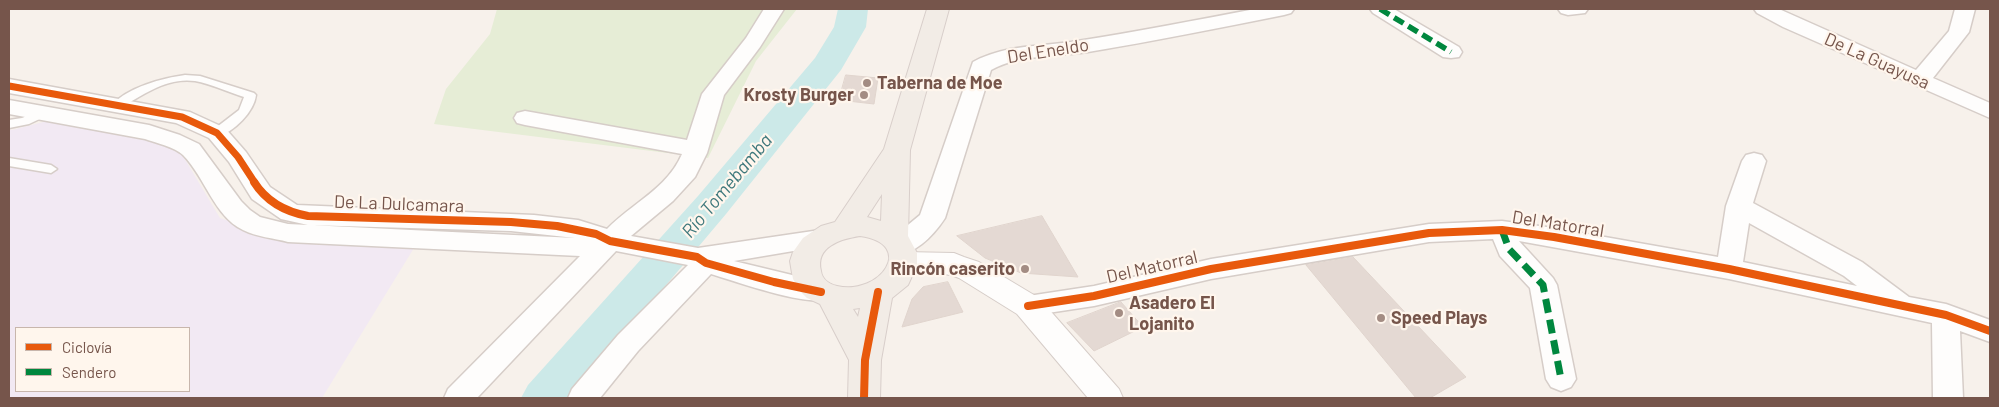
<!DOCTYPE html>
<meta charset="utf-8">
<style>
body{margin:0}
#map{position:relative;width:1999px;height:407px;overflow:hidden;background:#f7f1eb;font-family:Barlow,sans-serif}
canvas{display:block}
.frame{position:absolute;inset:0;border:10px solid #76554b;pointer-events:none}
.legend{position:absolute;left:15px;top:327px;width:175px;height:65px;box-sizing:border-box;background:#fff6ed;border:1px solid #c8b6ac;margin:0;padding:6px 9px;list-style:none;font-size:15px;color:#76554b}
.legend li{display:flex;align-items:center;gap:10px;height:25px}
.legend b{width:25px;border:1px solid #c8b6ac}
</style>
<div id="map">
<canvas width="1999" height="407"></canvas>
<div class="frame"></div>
<ul class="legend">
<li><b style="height:6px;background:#e8590c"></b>Ciclovía</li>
<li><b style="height:6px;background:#00873e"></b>Sendero</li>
</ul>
</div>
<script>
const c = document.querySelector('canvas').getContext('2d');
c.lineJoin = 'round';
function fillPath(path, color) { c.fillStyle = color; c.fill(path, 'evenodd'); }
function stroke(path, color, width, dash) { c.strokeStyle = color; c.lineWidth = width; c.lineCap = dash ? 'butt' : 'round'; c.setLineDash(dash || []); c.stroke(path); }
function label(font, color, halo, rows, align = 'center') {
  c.font = font + ' Barlow,sans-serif'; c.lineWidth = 4.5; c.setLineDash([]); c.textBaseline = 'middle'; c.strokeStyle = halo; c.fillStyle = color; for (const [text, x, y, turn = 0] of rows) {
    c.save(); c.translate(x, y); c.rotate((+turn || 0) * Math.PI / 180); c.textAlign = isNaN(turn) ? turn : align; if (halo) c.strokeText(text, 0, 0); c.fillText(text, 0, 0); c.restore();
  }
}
fillPath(new Path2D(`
 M55,119l96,22 29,10 40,67 71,23 123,7 -92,150h-313v-269l3,1zM16,328h173v63h-173z`), '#f2e9f3');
fillPath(new Path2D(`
 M497,9h300l-41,52 -48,97 -274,-34 12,-35 44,-55z`), '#e6edd6');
fillPath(new Path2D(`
 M838,9h30l-2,18 -25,43 -115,144 -155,184h-50l7,-13 170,-189 117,-138 19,-31z`), '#cce9e8');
const building = new Path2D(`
 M846,75l32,3 -4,26 -35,-4z
 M1042,216l36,61 -57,-4 -36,-15 -28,-22z
 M1353,257l113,120 -36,21h-14l-110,-133z
 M948,282l15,30 -61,15 10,-28 11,-12z
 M1121,302l22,25 -49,24 -27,-28z`);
fillPath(building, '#e4d9d3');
stroke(building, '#e0d4cd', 1);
const service = new Path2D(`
 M185,75l15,1 54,17 2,2c-2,17 -22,37 -39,42l-6,-4 2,-3 26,-20 5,-13c-16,-5 -33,-13 -49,-16 -27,-4 -51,13 -73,26l-4,1 -6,-3c16,-18 51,-27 73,-30z
 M44,109l6,4 -2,2 -19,9 -20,4v-8l13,-2z
 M9,158l42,7 6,4 -6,4 -42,-7z`);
const minor = new Path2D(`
 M764,9h20l-24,38 -36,48 -17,58 -12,24 -22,24 -42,35 67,12 122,-18 9,3 4,6 -4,6 -95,16 87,21 10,3 4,7 -4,7c-25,8 -93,-17 -120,-25l-73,77 -38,47h-32l4,-9 46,-54 70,-70 -72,-14 -139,147h-33l4,-9 132,-133 -292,-14c-14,-4 -32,-5 -45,-12 -29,-14 -38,-53 -60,-75 -8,-8 -27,-12 -38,-16l-136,-25v-14l140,25 31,10 19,9 42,57 9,9 10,7 28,7 287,14 -64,-7 -203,-6 -27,-6 -29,-20 -23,-37 -20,-24 -33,-15 -167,-30v-14l181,33 35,16 21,24 24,35 27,18 237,10 44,5 29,9c25,-26 60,-40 75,-75l-157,-29 -8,-2 -3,-5 3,-5 8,-2 162,29 15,-46 44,-56z
 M1255,9h39l-3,4 -7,2c-65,13 -130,26 -196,37 -32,5 -68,2 -97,18l-46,148c-11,17 -33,41 -54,35l-4,-7 4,-7 29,-24 53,-153c33,-18 69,-15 104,-21 60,-9 119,-21 178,-32z
 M1370,9h24l65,38 3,5 -3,5 -8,1 -8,-1 -70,-44z
 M1558,9h30l-3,4 -17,2 -7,-2z
 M1754,9h25l137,61 33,-39 6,-22h20l-6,23 -36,46 57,25v15l-207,-91 -26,-14z
 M1754,153l8,2 4,6 -13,42 109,59 47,35 37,7 44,16v22l-30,-11 3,67h-30l-1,-75 -203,-44 -210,-38 34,37 4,7 19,94 -5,8 -10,4 -10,-4 -5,-8 -16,-91 -30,-32 -7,-17 -64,3 -218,37 -117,27 -66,10 -10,-3 -4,-7 4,-7 10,-3 66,-10 117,-27 218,-35 73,-3 52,7 164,29 8,-51 16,-45 4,-6zM1749,223l95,53 13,10 -114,-24z`);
const tertiary = new Path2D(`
 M904,252l50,1 10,4 15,5 60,36 80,91 4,9h-35l-71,-84 -58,-36c-20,-9 -44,-1 -65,-8l-5,-7 5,-7z`);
const primary = new Path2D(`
 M927,9h22l-39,141 -2,86 9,17v12l-9,20 -16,13 -11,62 -1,38h-32l1,-38 -29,-56 -13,-6 -7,-7 -7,-12 -3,-18 3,-9 10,-14 18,-12 14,-4 49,-73zM882,194l-1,27 -14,-4zM860,236c57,8 20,60 -23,50 -8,-2 -15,-7 -16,-15 -6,-24 19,-32 39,-35zM860,308l-2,9 -5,-8z`);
stroke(service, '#d6cdc8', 3);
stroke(minor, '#d6cdc8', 3);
stroke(tertiary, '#d6cdc8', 2);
stroke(primary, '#d8ceca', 2);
fillPath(service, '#fefdfc');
fillPath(minor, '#fefdfc');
fillPath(tertiary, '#fefdfc');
fillPath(primary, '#f2ece6');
stroke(new Path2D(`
 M1380,9l71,43`), '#00873e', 5.5, [11, 5.5]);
stroke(new Path2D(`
 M1502,230l7,19 34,36 18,94`), '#00873e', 7, [14, 7]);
stroke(new Path2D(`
 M9,86l173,31 35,16 21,24 17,26`), '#e8590c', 7);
stroke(new Path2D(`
 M254,182c12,19 32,30 54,34l203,6 46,4 39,8 14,7 87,16 9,6 68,19 47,10
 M1028,306l66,-10 117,-27 218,-36 73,-3 52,7 175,32 217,46 44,16
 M864,398l1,-38 13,-68`), '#e8590c', 8);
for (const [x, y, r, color] of [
 [867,83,5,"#a38c83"],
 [864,95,5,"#a38c83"],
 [1025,269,5,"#a38c83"],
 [1119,313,5,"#a38c83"],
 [1381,318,5,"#a38c83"]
]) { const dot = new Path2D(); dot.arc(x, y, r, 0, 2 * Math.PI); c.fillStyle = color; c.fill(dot); stroke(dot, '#fff6ed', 2); }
label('18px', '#76554b', '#fff6ed', [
 ["Del Eneldo",1048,51,-9],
 ["De La Guayusa",1877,61,24],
 ["De La Dulcamara",399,204,2],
 ["Del Matorral",1558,224,9],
 ["Del Matorral",1152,267,-13]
]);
label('bold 18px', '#76554b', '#fff6ed', [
 ["Taberna de Moe",877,83],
 ["Krosty Burger",854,95,"right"],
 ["Rincón caserito",1015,269,"right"],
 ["Asadero El",1129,303],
 ["Lojanito",1129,324],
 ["Speed Plays",1391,318]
], 'left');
label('italic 19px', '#3e787c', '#fff6ed', [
 ["Río Tomebamba",727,186,-50]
]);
</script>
